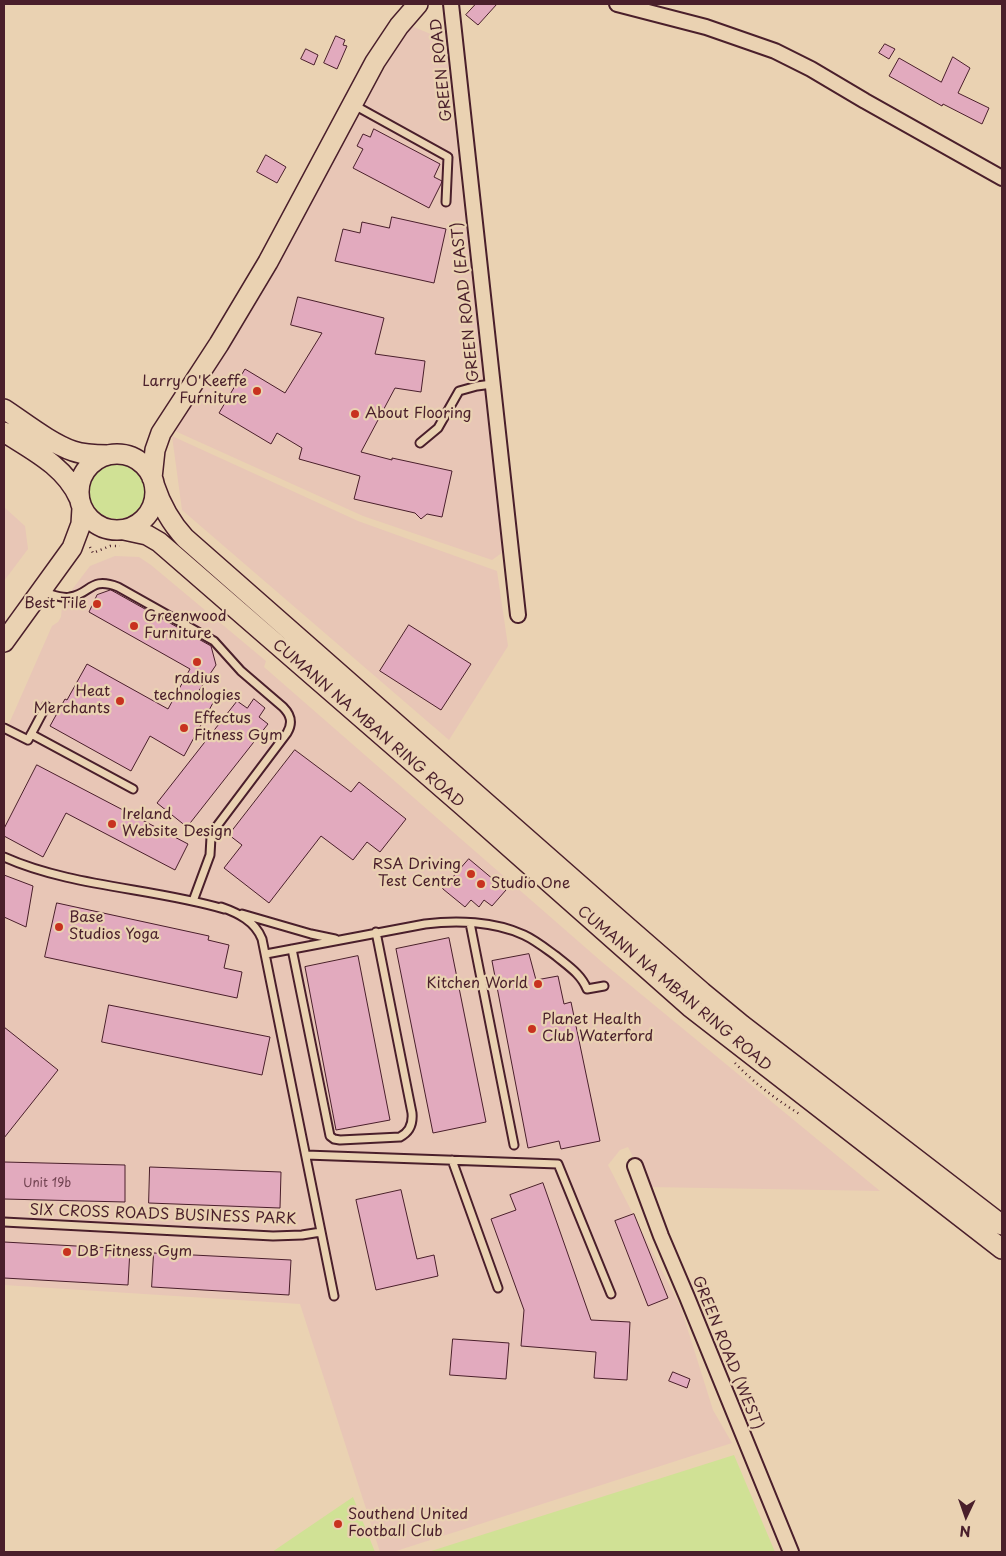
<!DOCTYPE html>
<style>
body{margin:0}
#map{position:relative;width:1006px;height:1556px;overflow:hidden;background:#ead2b2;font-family:"Playpen Sans",sans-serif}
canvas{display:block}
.frame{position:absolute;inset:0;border:5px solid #4a1f2b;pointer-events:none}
.north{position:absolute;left:941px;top:1491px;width:50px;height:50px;-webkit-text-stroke:4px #ead2b2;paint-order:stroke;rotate:183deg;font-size:14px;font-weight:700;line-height:20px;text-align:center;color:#4a1f2b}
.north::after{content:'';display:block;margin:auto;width:18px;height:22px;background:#4a1f2b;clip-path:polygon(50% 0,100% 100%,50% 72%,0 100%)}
</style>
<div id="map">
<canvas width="1006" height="1556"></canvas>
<div class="frame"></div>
<div class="north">N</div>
</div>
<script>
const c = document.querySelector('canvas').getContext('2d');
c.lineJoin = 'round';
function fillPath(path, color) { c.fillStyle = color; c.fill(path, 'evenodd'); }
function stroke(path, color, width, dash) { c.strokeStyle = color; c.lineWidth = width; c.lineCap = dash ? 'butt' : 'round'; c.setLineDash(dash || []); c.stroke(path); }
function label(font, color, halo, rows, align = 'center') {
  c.font = font + ' "Playpen Sans",sans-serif'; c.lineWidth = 4.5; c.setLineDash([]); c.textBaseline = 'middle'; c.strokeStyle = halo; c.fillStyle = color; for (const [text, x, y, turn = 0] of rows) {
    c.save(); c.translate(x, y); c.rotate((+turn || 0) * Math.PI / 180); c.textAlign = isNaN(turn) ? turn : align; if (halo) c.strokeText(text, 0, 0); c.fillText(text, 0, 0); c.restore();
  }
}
fillPath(new Path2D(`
 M409,25l36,15 58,512 -11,8 -129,-44 -188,-85 131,-223z
 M172,436l186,85 139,50 11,75 -59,94 -267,-230z
 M4,507l21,19 3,23 -24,32z
 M115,556l24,1 12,8 115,96 -2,6 338,295 278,229 -232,-4 -20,-40 -8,3 -12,15 73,143 32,102 19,33 -339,109h-13l-80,-248 -296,-19v-550l48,-109 6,-4 3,-5 1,-11 12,-19 16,-21z`), '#e8c6b6');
fillPath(new Path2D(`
 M89 491a28 28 0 1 1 56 0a28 28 0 1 1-56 0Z
 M734,1455l41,97h-347z
 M353,1497l22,55h-103z`), '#d0e195');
const building = new Path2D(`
 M476,4h21l-19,21 -12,-10z
 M336,36l9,4 -2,5 4,1 -10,23 -13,-6z
 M885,44l10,5 -6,10 -10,-6z
 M306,49l12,6 -4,10 -13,-6z
 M953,57l17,11 -12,25 31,15 -7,16 -39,-20 -1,2 -53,-30 10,-18 42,24z
 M374,129l66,35 -6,13 8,4 -1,3 -12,24 -76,-40 10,-19 -6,-3 6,-12 7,3z
 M266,155l20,12 -9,16 -20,-11z
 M392,217l54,12 -12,54 -99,-22 8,-32 17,4 2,-11 27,6z
 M298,297l86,21 -9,36 50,7 -4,31 -26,-4 -34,64 31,8v-2l60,13 -10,46 -15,-3 -6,5 -6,-6 -61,-14 6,-23 -61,-17 3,-11 -25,-15 -6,11 -52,-31 26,-44 40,24 37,-60 -31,-8z
 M111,590l100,56 5,19 -18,27 16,9 -30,55 -34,-20 -19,35 -81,-45 15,-27 2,1 20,-36 81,45 22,-40 -101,-57 8,-17z
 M409,625l62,39 -30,46 -61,-39z
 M254,699l11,9 -6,9 9,7 -81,103 -30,-24 80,-102 10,7z
 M295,750l56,42 8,-10 47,37 -26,33 -13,-10 -14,18 -32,-24 -52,67 -45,-35 18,-23 -13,-10z
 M37,765l151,79 -13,26 -109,-57 -23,44 -39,-21v-7z
 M469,859l37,31 -14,16 -8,-6 -5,7 -8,-7 -6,7 -22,-18z
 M4,875l29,11 -7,41 -22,-10z
 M57,903l152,33 -1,4 21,5 -5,23 18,4 -5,26 -192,-41z
 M449,938l37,184 -53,11 -37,-184z
 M529,954l7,26 22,-4 6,28 7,-2 29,139 -39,8 -2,-8 -31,7 -36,-187z
 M358,956l32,164 -54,10 -31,-163z
 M109,1005l161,32 -8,38 -160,-33z
 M4,1027l54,43 -54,68z
 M4,1162l121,3v37l-121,-3z
 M150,1167l131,5 -1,36 -131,-5z
 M543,1183l48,137 39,2 -3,58 -33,-2 2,-26 -75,-6 3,-36 -33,-91 25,-9 -6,-15z
 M401,1190l16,69 17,-4 4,21 -62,14 -20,-90z
 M634,1214l34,84 -20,8 -33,-85z
 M4,1242l126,7 -2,36 -124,-7z
 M154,1253l137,7 -2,35 -137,-8z
 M453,1339l56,4 -3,36 -56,-4z
 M673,1372l17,7 -3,9 -18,-7z`);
fillPath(building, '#e2aabe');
stroke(building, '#4a1f2b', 1);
const lane = new Path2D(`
 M354,105l94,52 -2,45
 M420,443l18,-15 21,-37 18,-5 15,-2
 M43,592c8,2 19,7 27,5 21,-3 20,-21 48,-10l96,54 27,30 42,36c8,8 10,16 4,26l-73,97 -3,7 -1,18 -17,46
 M4,728l24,12 18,-34
 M31,734l102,55
 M4,857c67,30 149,31 220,52
 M221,907c17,6 34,14 41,32l72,357
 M242,914l69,20 24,5
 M470,923l44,222
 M292,949l38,187 4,3 6,1 60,-3c10,-5 13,-13 12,-24l-36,-181
 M266,954l159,-30c31,-4 69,-3 99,11 11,5 21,13 32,21 12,10 25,18 31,33l17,-3
 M306,1155l252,9 53,130
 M452,1160l46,128
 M4,1222l269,14 29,-1 19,-3`);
const street = new Path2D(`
 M451,4l67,611
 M617,4l89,23 69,24 36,18 54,32 137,77
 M635,1166l26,70 26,61 104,255`);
const secondary = new Path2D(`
 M4,409c20,13 46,34 69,42 11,4 23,4 35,4
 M4,432c28,18 61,34 75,66
 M79 492a38 38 0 1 1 76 0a38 38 0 1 1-76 0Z
 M152,478l3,-28 6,-17 58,-89 49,-82 107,-200 24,-36 19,-22
 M154,484c7,21 16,38 31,54l440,387 77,67 40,33 260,200
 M124,530l23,5 12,7 304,264 227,201 312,242
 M4,642l68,-94 9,-24 1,-16`);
stroke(lane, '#4a1f2b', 11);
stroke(street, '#4a1f2b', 18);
stroke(secondary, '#4a1f2b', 22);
stroke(new Path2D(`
 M90,547l3,6 17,-7h10
 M735,1063c20,21 42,37 66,52`), '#4a1f2b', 2.5, [1, 4]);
stroke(lane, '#ead2b2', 7);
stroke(street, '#ead2b2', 14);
stroke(secondary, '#ead2b2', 19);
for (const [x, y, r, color] of [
 [257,391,5,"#c8321e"],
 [355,414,5,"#c8321e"],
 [97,604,5,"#c8321e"],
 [134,626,5,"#c8321e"],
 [197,662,5,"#c8321e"],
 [120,701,5,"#c8321e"],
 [184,728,5,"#c8321e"],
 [112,824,5,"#c8321e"],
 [471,874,5,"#c8321e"],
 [481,884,5,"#c8321e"],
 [59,927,5,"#c8321e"],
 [538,984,5,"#c8321e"],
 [532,1029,5,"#c8321e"],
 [67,1252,5,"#c8321e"],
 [338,1524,5,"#c8321e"]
]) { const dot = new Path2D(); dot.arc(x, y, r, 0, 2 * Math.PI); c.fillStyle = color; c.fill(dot); stroke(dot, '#ead2b2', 2); }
label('12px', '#704250', null, [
 ["Unit 19b",47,1184]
]);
label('15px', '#4a1f2b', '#ead2b2', [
 ["GREEN ROAD",442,70,-96],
 ["GREEN ROAD (EAST)",466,302,-96],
 ["CUMANN NA MBAN RING ROAD",368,724,41],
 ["CUMANN NA MBAN RING ROAD",674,989,40],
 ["SIX CROSS ROADS BUSINESS PARK",163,1215,2],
 ["GREEN ROAD (WEST)",727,1353,68]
]);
label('15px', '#4a1f2b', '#ead2b2', [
 ["Larry O'Keeffe",247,382,"right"],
 ["Furniture",247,399,"right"],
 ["About Flooring",365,414],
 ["Best Tile",87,604,"right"],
 ["Greenwood",144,617],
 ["Furniture",144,634],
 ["radius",197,679,"center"],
 ["technologies",197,696,"center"],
 ["Heat",110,692,"right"],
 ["Merchants",110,709,"right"],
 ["Effectus",194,719],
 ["Fitness Gym",194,736],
 ["Ireland",122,815],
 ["Website Design",122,832],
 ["RSA Driving",461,865,"right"],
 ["Test Centre",461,882,"right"],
 ["Studio One",491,884],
 ["Base",69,918],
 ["Studios Yoga",69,935],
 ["Kitchen World",528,984,"right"],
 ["Planet Health",542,1020],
 ["Club Waterford",542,1037],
 ["DB Fitness Gym",77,1252],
 ["Southend United",348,1515],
 ["Football Club",348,1532]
], 'left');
</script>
